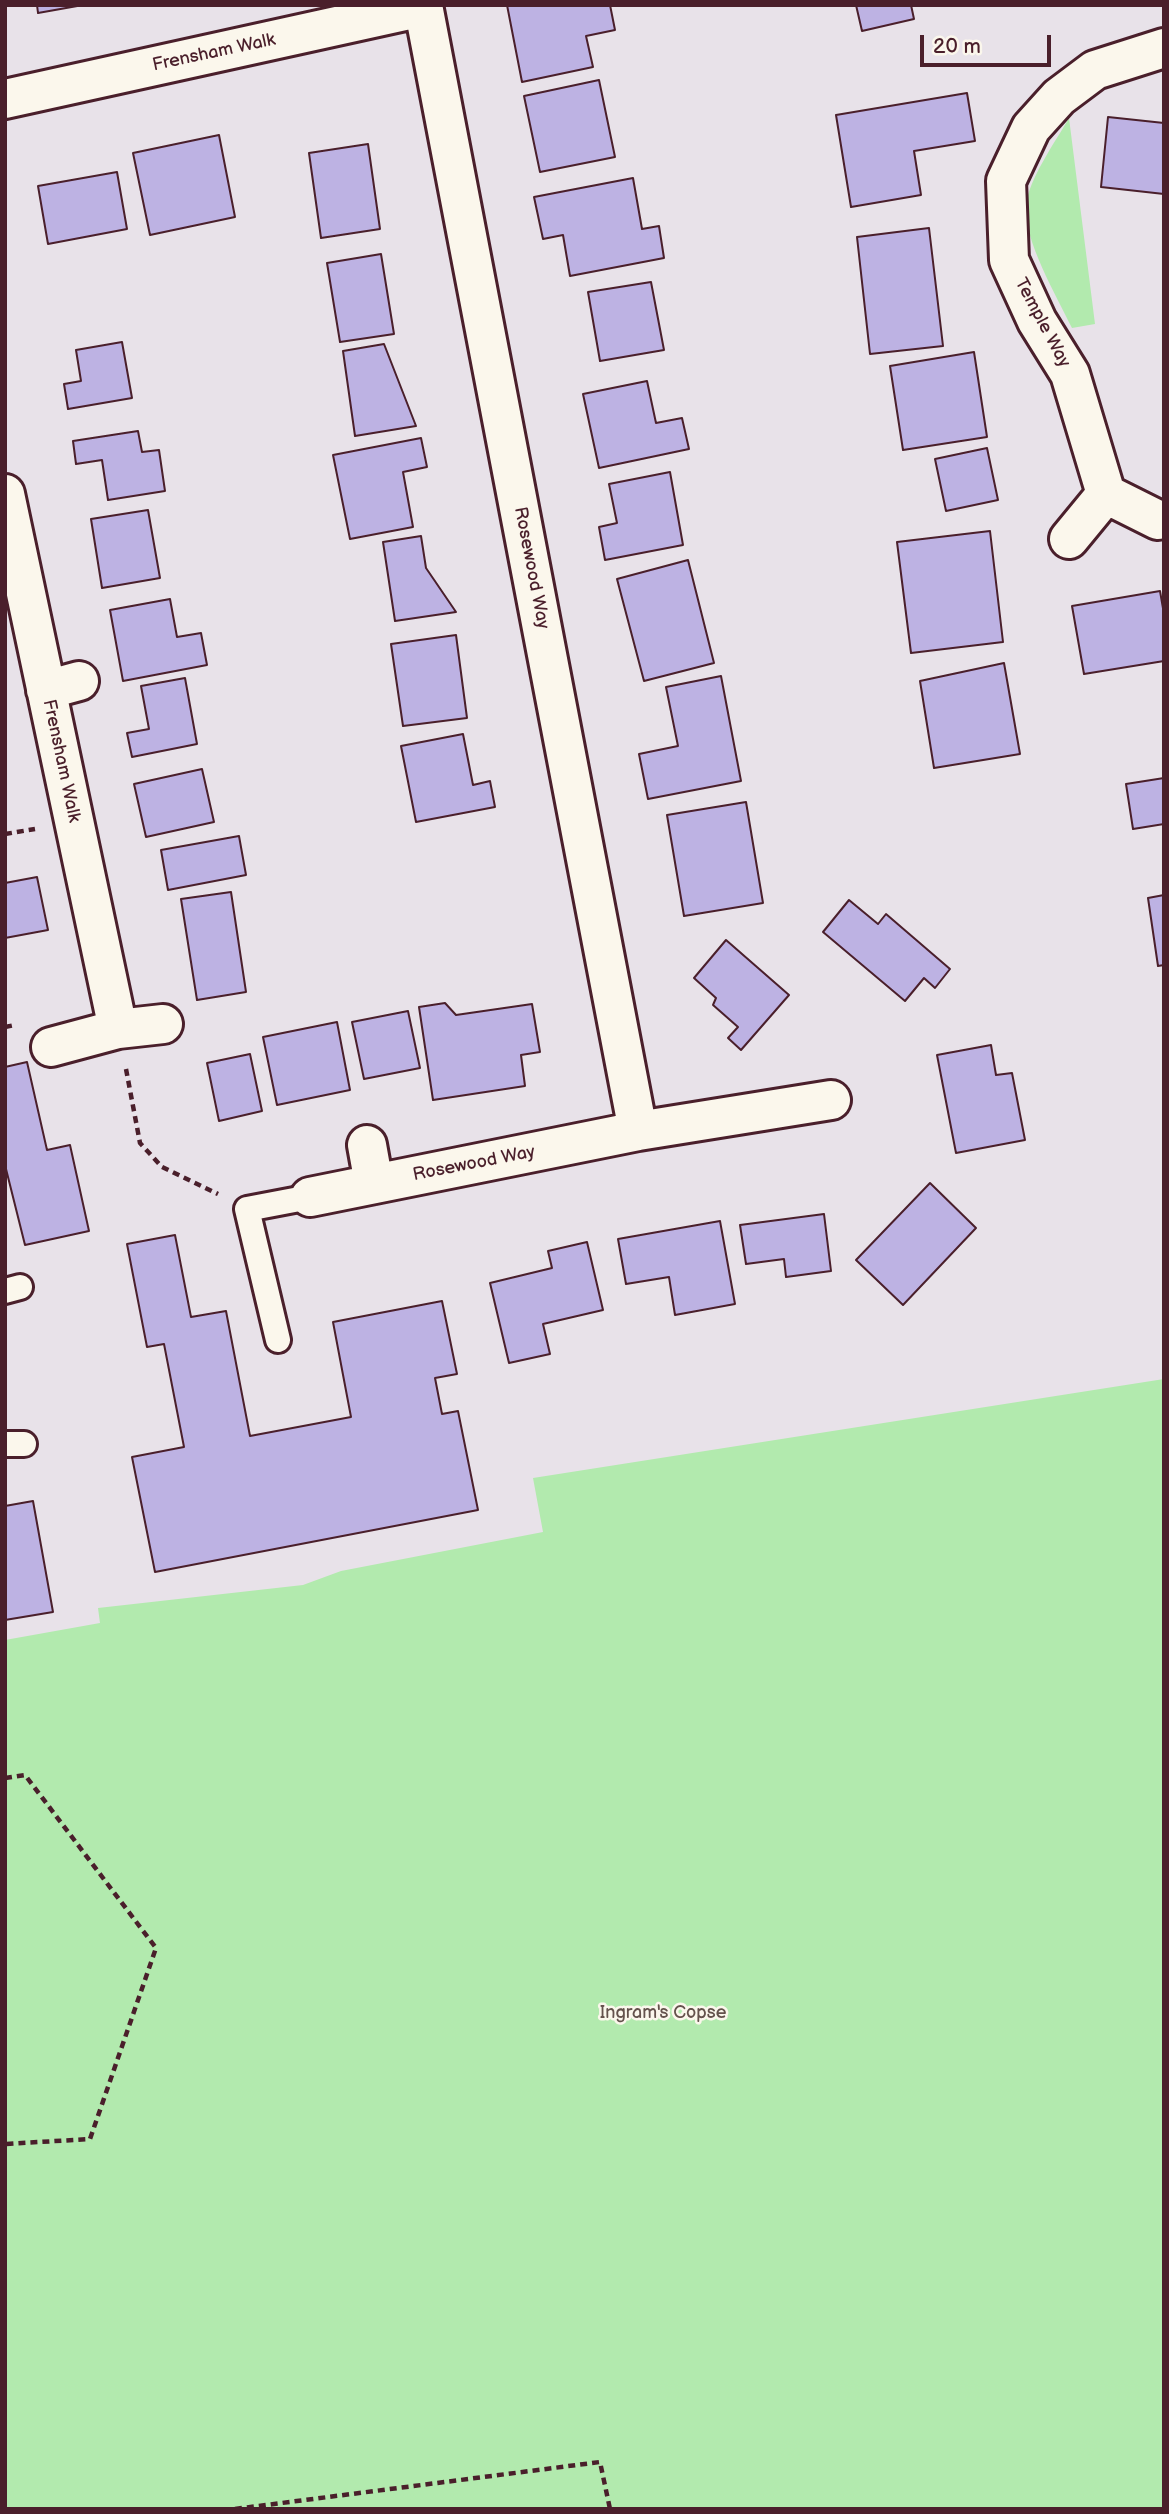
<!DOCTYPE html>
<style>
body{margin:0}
#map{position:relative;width:1169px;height:2514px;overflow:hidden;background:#e8e2e9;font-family:"Balsamiq Sans",sans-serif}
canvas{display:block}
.frame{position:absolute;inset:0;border:7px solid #4a1f2b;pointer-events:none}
.scale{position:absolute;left:920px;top:35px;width:131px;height:32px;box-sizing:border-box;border:4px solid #4a1f2b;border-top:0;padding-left:9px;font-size:21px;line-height:24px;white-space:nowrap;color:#4a1f2b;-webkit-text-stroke:5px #fbf7ec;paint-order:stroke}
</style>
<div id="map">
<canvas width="1169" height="2514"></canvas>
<div class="frame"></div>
<div class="scale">20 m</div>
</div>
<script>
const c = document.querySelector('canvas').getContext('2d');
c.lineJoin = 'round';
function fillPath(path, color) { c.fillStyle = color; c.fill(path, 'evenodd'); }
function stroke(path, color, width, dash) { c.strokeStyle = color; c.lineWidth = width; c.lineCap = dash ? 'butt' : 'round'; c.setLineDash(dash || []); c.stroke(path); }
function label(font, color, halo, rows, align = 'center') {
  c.font = font + ' "Balsamiq Sans",sans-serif'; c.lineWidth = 5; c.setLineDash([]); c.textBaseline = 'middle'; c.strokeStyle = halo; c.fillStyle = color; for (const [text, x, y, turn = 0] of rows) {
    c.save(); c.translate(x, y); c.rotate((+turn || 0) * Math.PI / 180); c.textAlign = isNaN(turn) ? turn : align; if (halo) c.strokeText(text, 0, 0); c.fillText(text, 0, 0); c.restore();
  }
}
fillPath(new Path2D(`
 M1069,118l26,206 -23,4c-15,-31 -49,-89 -46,-122 2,-26 30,-65 43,-88z
 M1164,1379v1130h-1159v-869l95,-17 -2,-15 205,-23 38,-14 202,-39 -10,-54z`), '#b2eaae');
const building = new Path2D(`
 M37,5h46l-45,8z
 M507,5h103l5,25 -29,6 7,31 -71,15z
 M856,5h55l3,14 -52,12z
 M599,80l16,77 -75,15 -16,-76z
 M967,93l8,48 -61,10 7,44 -70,12 -15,-92z
 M1108,117l56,6v71l-63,-7z
 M219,135l16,82 -85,18 -17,-82z
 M368,144l12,85 -59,9 -12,-85z
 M117,172l10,57 -79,15 -10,-58z
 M633,178l9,51 17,-3 5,32 -94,18 -7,-41 -20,4 -9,-42z
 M929,228l14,118 -73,8 -13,-117z
 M381,254l13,80 -54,8 -13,-79z
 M651,282l13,68 -64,11 -12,-69z
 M122,342l10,56 -64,11 -4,-25 17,-3 -5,-31z
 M384,344l32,82 -61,10 -12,-85z
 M974,352l13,85 -84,13 -13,-84z
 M647,381l9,42 26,-5 7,31 -90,19 -16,-74z
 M138,431l4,21 17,-2 6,41 -57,9 -6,-40 -26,4 -3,-23z
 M421,438l6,29 -24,5 10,55 -63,12 -17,-84z
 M987,448l11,52 -52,11 -11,-52z
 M670,472l13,73 -78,15 -6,-33 18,-4 -8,-39z
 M148,510l12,68 -58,10 -11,-69z
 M990,531l13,111 -92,11 -14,-111z
 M421,536l5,32 30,44 -61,9 -12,-79z
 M688,560l26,103 -70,18 -27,-102z
 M1160,591l4,23v47l-80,13 -12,-68z
 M170,599l7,38 24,-4 6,32 -84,16 -13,-71z
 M456,635l11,83 -64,8 -12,-82z
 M1004,663l16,91 -86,14 -14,-87z
 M721,676l20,105 -93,18 -9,-45 39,-8 -12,-59z
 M185,678l12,66 -65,13 -5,-24 22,-4 -8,-43z
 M463,734l10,51 17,-4 5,26 -79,15 -15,-76z
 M202,769l12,53 -68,15 -12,-53z
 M1164,778v46l-31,5 -7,-45z
 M746,802l17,101 -79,13 -17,-101z
 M239,836l7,39 -78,15 -7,-40z
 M37,877l11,53 -43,8v-55z
 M231,892l15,100 -49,8 -16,-101z
 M1164,895v70l-6,1 -10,-68z
 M849,900l29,24 8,-10 64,55 -15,19 -11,-10 -19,23 -82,-69z
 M726,940l63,55 -48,55 -13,-12 10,-11 -25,-22 3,-7 -22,-20z
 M445,1003l11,12 76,-11 8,48 -19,3 4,31 -92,14 -14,-93z
 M408,1011l12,57 -56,11 -12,-57z
 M337,1022l13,68 -73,15 -14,-68z
 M991,1045l5,30 16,-2 13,67 -69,13 -19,-98z
 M250,1054l12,57 -43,10 -12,-58z
 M27,1062l20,88 23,-5 19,86 -64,14 -20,-80v-98z
 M930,1183l46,45 -73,77 -47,-45z
 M824,1214l7,57 -45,6 -2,-18 -38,5 -6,-39z
 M720,1221l15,83 -60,11 -6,-38 -43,7 -8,-45z
 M175,1235l16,82 35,-6 24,125 101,-19 -18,-95 109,-21 15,73 -22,4 7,36 16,-3 20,99 -323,62 -23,-115 52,-10 -20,-103 -17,3 -20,-103z
 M587,1242l16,68 -60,14 7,30 -41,9 -19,-80 62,-15 -4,-17z
 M33,1501l20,111 -48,8v-114z`);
fillPath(building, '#bdb2e3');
stroke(building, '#4a1f2b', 2);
const lane = new Path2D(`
 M5,1291l15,-4
 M278,1340l-31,-131 63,-12
 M5,1444h19`);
const street = new Path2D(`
 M423,5l215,1126
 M5,99l418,-92
 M5,494l113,535
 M1158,520l-52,-26 -36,-120 -33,-53 -28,-61 -3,-79 25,-53 28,-31 36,-27 69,-22
 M1069,539l37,-45
 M46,690l33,-9
 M51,1047l67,-18 45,-5
 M367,1145l7,39
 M310,1197l328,-66 193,-31`);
stroke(lane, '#4a1f2b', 30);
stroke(street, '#4a1f2b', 44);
stroke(new Path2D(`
 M5,834l30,-5
 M5,1027l10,-2
 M126,1069l14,74 22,24 56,27
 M5,1778l20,-3 131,173 -66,191 -85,5
 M235,2509l365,-47 10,47`), '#4a1f2b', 4.5, [7, 5]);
stroke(lane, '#fbf7ec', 24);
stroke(street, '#fbf7ec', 38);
label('18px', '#4a1f2b', '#fbf7ec', [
 ["Frensham Walk",214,53,-12],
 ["Temple Way",1042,323,62],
 ["Rosewood Way",531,568,79],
 ["Frensham Walk",61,761,78],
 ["Rosewood Way",474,1164,-11]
]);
label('18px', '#64524c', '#fbf7ec', [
 ["Ingram's Copse",663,2013]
]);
</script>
